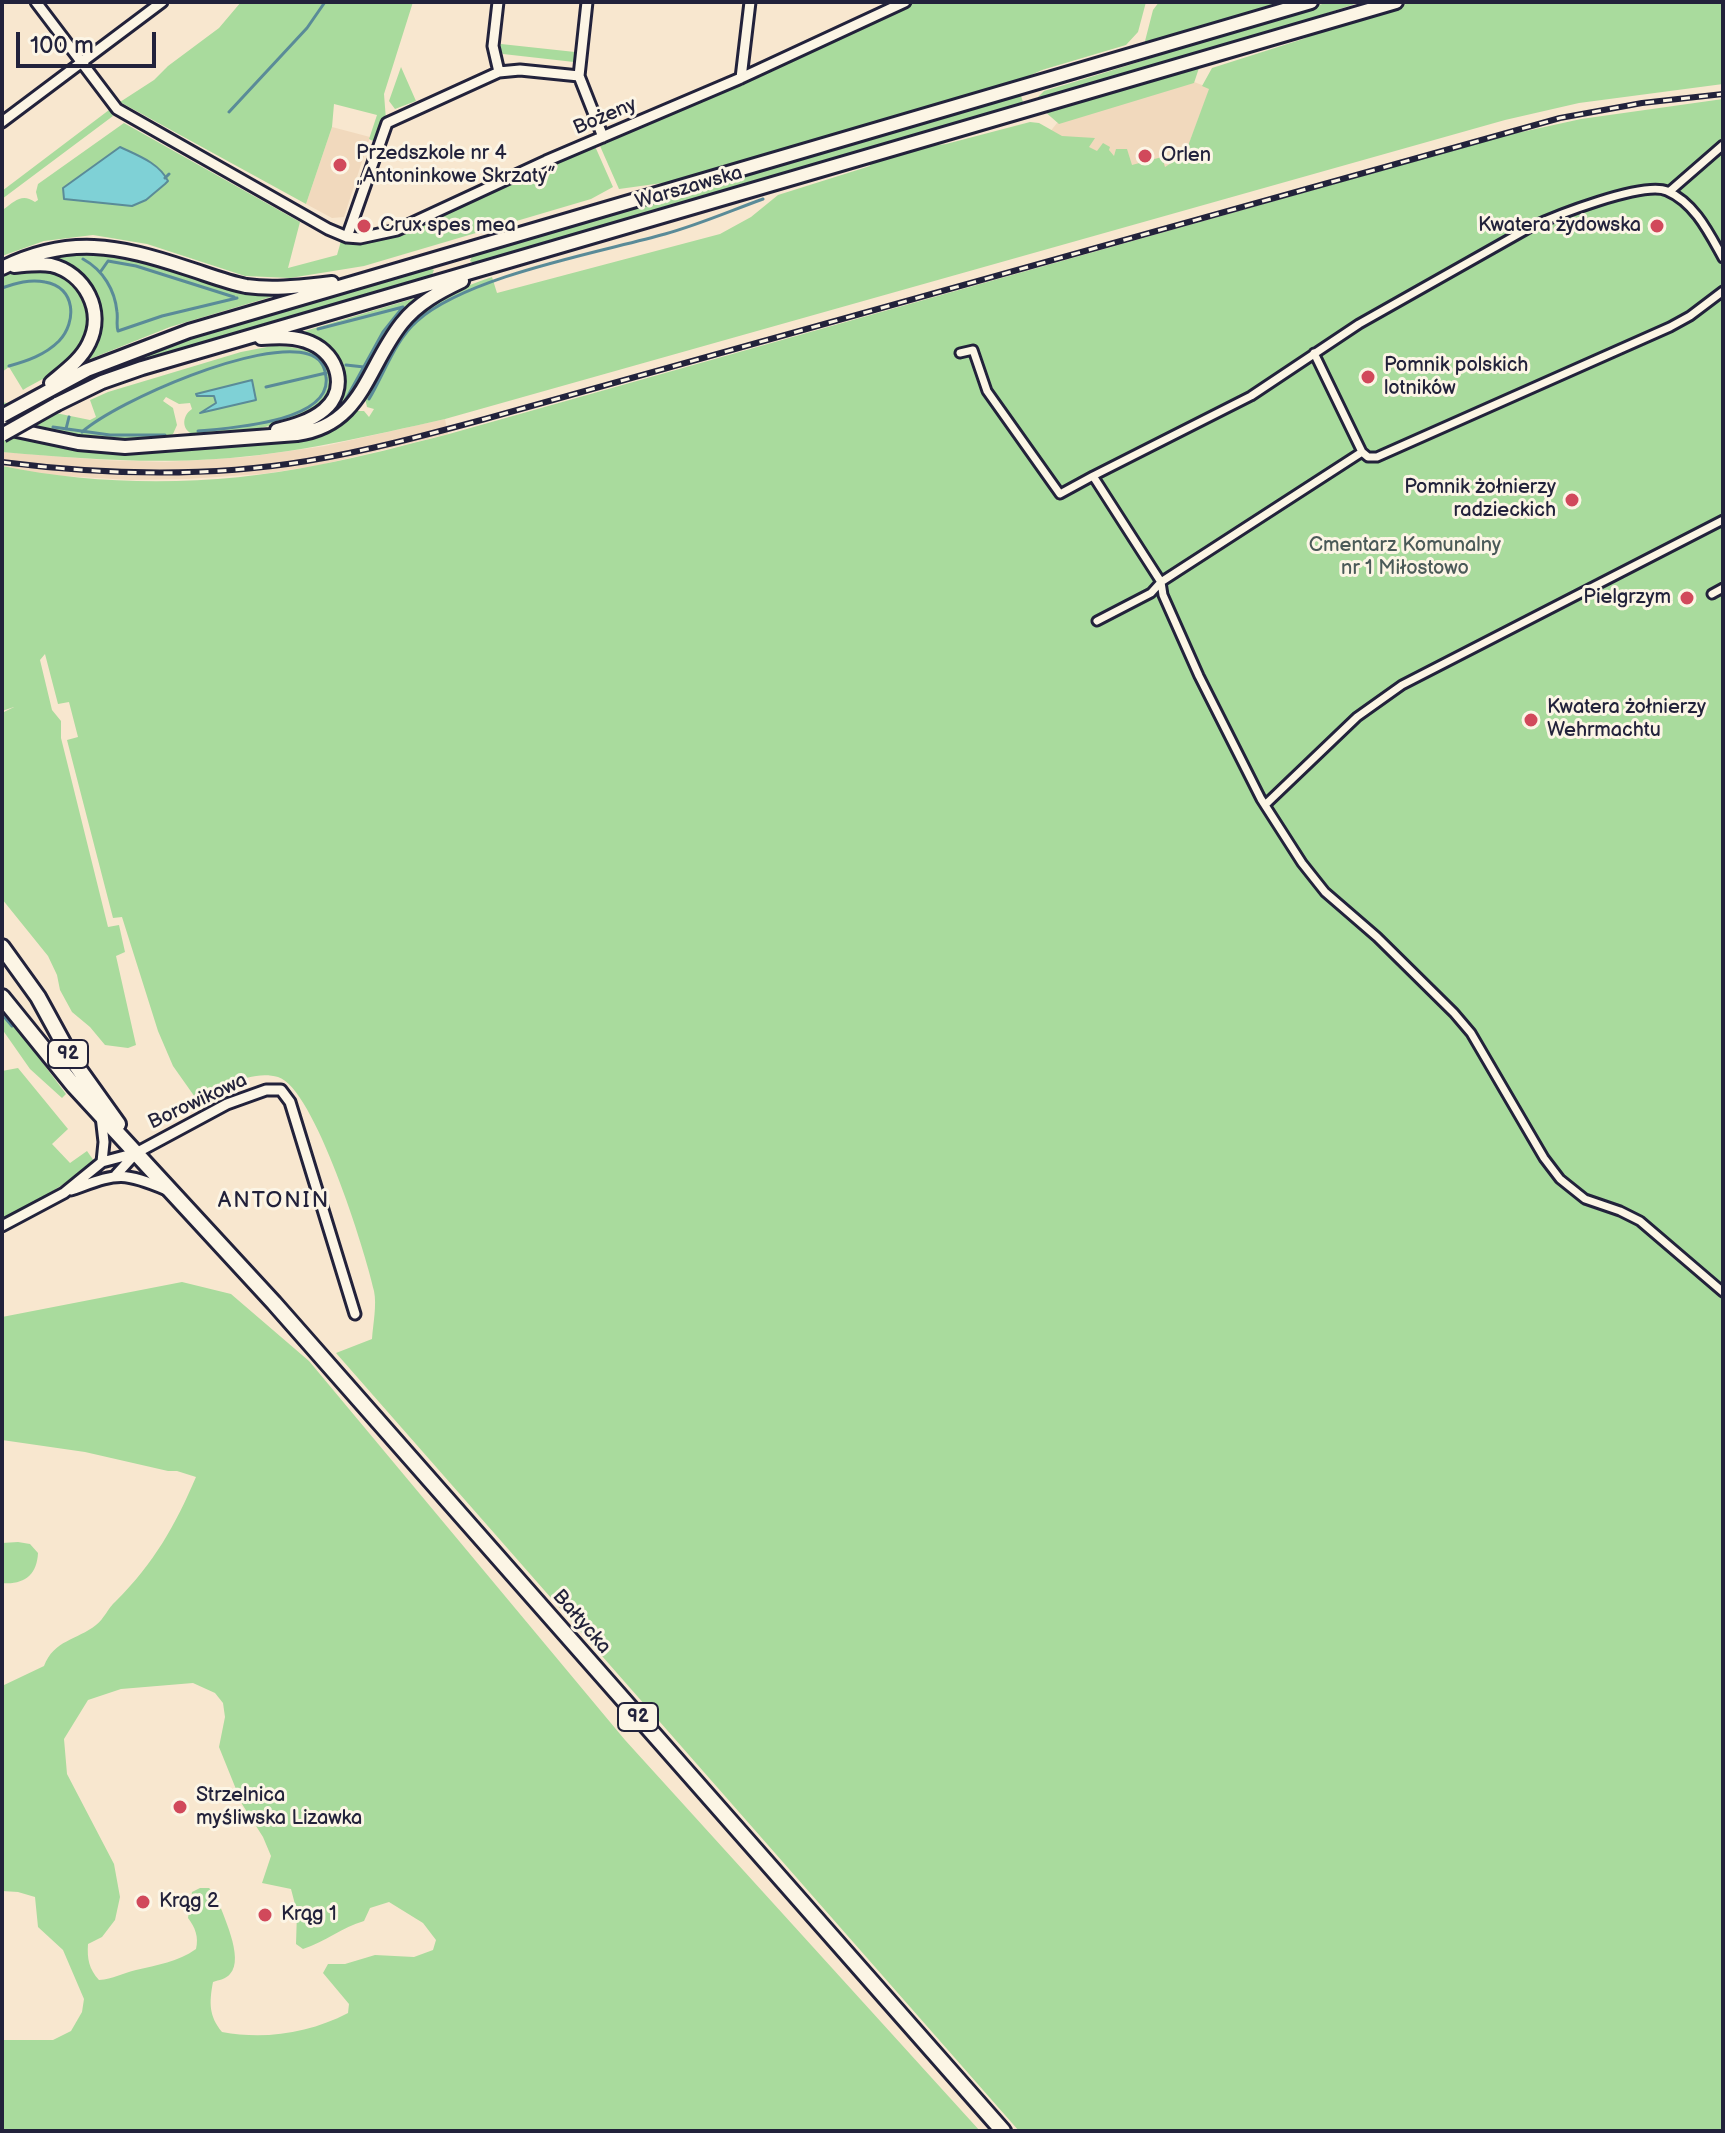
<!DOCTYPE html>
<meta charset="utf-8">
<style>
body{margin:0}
#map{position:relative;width:1725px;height:2133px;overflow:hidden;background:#f8e7cf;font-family:"Balsamiq Sans",sans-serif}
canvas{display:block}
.frame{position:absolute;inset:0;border:4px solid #22223b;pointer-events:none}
.scale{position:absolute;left:16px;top:32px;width:140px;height:36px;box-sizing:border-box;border:4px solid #22223b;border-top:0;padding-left:10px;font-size:24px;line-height:28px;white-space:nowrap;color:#22223b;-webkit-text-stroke:6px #fcf5e5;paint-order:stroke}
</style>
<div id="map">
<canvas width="1725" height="2133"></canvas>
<div class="frame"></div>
<div class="scale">100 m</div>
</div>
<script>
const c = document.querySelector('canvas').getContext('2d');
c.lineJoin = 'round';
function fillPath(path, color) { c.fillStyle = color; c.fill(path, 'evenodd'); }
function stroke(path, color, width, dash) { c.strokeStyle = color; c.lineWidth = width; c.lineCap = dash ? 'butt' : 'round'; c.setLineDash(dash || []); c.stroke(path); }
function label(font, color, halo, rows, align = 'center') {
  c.font = font + ' "Balsamiq Sans",sans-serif'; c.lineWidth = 6; c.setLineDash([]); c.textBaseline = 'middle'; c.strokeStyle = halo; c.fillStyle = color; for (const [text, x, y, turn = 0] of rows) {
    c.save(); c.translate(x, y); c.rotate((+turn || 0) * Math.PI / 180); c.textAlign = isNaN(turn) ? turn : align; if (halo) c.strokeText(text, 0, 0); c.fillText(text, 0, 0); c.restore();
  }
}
fillPath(new Path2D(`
 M1194,82l16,6 -25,66 -21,14 -19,7 -96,-42 8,-10z
 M332,127l38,10 -26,80 -12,1 -26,-14z
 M445,419l3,15 -132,32 -54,8 -75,5 -57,1 -84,-5 -44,-9v-14l101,8 62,2 81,-5 79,-11z`), '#f1d9bd');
fillPath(new Path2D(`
 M241,2h172l-29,92 2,26 -5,7 -6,15 -6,-3 8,-24 -43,-11 -2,23 -26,77 -186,-102 34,-22 14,-14 51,-38z
 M917,2h229l-8,30 -12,13 -84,25 -33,15 -332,96 -58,8 -19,-43z
 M1159,2h134l-149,43 9,-35z
 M1329,2h32l-122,40 -199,59 -2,-4 6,-6c96,-28 190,-61 285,-89z
 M1413,2h309l1,82 -144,19 -74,17 -1060,299c-76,17 -151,35 -229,40 -72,5 -143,-1 -214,-7v-20c42,10 83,21 126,21 35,0 69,-5 104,-8 55,-4 80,4 125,-34h7l5,6 5,-8 -7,-2 -2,-9c38,-71 47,-94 127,-121l5,16 223,-59 31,-17 27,-22 92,-29 -1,-5 41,-12 36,-5 84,-22 9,1 23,13 33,2 -6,9 8,4 6,-8 7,4 -1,3 5,6 2,-7h11l5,16 30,-8 3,10 20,-13 24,-65 -7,-3 10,-18 91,-29 30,-13z
 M501,44l74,8 -1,10 -71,-8 -4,-7z
 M1200,65l-6,18 -135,41 -16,-14z
 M401,67l15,34 -21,8 -6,-8z
 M1020,93l4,12 -548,159 -6,-3 3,-7z
 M1723,99v2032h-704l-683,-778 36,-14c1,-15 5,-34 2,-48 -8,-38 -60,-204 -96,-214 -27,-8 -57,12 -81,23l-24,-34 -15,-35 -36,-114 -9,1 -46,-178 11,-3 -9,-35 -11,2 -13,-50 -5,6 12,50 9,11v17l9,36 38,153 11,-2 6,27 -9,4 20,89 -8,3 -23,-3 -15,-18 -18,-15 -12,-22 -3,-15 -9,-19 -46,-57v-186l12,-6 -12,4v-245c102,21 214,20 316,-1 44,-8 87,-20 131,-31l1059,-299 73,-16z
 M109,110l4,6 -111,83v-8z
 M124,123l176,99 -12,46 49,-13 4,-14 26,1 20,-5 207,-93 19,43 -22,12 -227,67 -74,12 -45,-2 -98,-32 -54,-9 -49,6 -42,15v-48l2,1c11,-8 18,-16 31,-7l3,-2 -2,-8 2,-8z
 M56,253h64l139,40 22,1 -111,33 -85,34c37,-44 9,-100 -47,-103z
 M428,267l6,3 -3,7 -319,93 -66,32 -4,-1c122,-63 255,-95 386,-134z
 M19,270c12,0 26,-1 38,3 28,9 42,46 26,72 -15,23 -38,32 -60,45l-14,-23 -7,5v-97z
 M422,296l-29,29 -35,63 -22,27 -24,10c49,-28 40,-83 -17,-91z
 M272,346c27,0 76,7 56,48 -15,28 -103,45 -131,41 -16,-2 -16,-19 -5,-26l-2,-6 -11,1 -13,-7 -3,4 10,7 4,17 -4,9 -9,5 -37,1 -47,-4 -78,-18v-16l88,18 6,-3 -6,-17 18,-8 133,-40z
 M2,1009l64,85 -4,4 -32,-29 -28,-40z
 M18,1068l50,61 -16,15 18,19 17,-12 7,10c-27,24 -60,41 -92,58v-148z
 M182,1282l49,12 78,67 316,379 355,391h-978v-91h51l18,-9 11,-19 2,-13 -21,-49 -25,-23 -3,-30 -17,-5 -16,-1v-205l42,-20c10,-26 33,-26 52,-41 8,-6 12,-17 20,-24 38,-38 59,-75 80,-124l-19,-6h-9l-83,-19 -83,-12v-123zM193,1683l22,10 8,10 2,14 -6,30 23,57 21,33 8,19 -9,27 29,6 6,23 -1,32 7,5c22,-7 39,-22 61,-28l6,-13 19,-6 34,21 13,17 -3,10 -19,7 -39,-2 -30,9h-17l-5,9 26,31 -1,9c-38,20 -83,27 -126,19 -13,-16 -13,-29 -9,-50 6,-2 13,-3 17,-8 15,-16 -8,-60 -14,-79l-7,-7h-9l-8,4 -4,26c7,9 11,19 8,31 -18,13 -39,16 -60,21 -13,3 -23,9 -37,10 -10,-11 -12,-21 -11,-36l14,-7 13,-17 5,-23 -6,-33 -47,-90 -3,-35 24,-39 33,-11z
 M18,1542l12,2 8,9c-1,22 -14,32 -36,30v-40z`), '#a9db9d');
const water = new Path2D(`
 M120,147c19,9 39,16 48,34l-3,3 -19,16 -14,6 -68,-7 -1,-11z
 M252,380l4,20 -56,13 16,-10 -2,-7h-17l-1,-2z`);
fillPath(water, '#7fd1d6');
stroke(water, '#5a8b98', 2);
stroke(new Path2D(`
 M229,112l78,-84 18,-26
 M165,178l4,-4
 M83,259c20,11 32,31 34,53 1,7 -1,13 1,19l44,-15 75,-18
 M101,271l7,-10 28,5 98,31
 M2,288c14,-5 28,-9 43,-6 31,5 32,40 14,59 -14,14 -32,20 -50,25
 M318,329l85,-22 -20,25 -38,69
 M346,365l18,2
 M266,387l60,-14
 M369,399c15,-25 26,-59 48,-78 51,-45 180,-68 248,-87 33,-9 65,-23 98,-35
 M53,427l57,8h55
 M66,429l3,-12
 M82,432c37,-32 178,-93 226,-78 11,3 17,12 18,23 6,45 -96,51 -128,54
 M2,1014l10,12`), '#5a8b98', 3);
const pedestrian = new Path2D(`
 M1669,192l54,-47
 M1723,258c-14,-25 -28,-55 -56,-67 -24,-10 -113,25 -138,37l-170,96 -108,72 -158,80 68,106 2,13 36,81 62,123 41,64 23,29 52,45 77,76 17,20 73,125 16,21 25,20 35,12 20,10 83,71
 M960,353l13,-3 14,41 73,103 33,-18
 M1314,353l48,99 6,5h9l293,-130 20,-11 33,-25
 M1712,594l11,-6
 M1097,621l54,-28 10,-11 201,-130
 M1265,805l92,-88 45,-32 321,-165`);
const minor = new Path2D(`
 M36,2l81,107 211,120 19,8 13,1 37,-8 149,-69 195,-83 164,-76
 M498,2l-5,44 6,26
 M587,2l-8,74 24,61
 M741,78l9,-76
 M2,122l160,-120
 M347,237l40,-114 112,-51 21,-2 59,6
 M101,1116l3,26 -2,20
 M116,1175l20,-22
 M71,1190c46,-16 49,-20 96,0
 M2,1226l62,-33 38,-31 34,-9 91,-49 39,-14h15l9,12 65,212`);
const secondary = new Path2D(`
 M14,266c12,-1 25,-3 37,-1 34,8 54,46 38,78 -8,17 -24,28 -38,40
 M2,268c67,-33 116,-23 185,0 19,6 39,14 59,18 29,4 57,0 86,-3
 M261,338c16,-1 35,-2 50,5 28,12 37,47 13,67 -13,11 -31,16 -47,20
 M57,404l45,-22 40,-14 1254,-366
 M2,416l85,-46 102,-39 1122,-329
 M2,427l76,16 47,4 172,-13c66,-9 69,-66 105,-111 16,-20 37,-31 60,-42`);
const primary = new Path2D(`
 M2,947l36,50 35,64 45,63
 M2,997l72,89 200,217 729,828`);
stroke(pedestrian, '#22223b', 13);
stroke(minor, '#22223b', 15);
stroke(secondary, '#22223b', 18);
stroke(primary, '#22223b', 20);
stroke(pedestrian, '#fcf5e5', 7);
stroke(minor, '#fcf5e5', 9);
stroke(secondary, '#fcf5e5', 12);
stroke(primary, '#fcf5e5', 14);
const rail = new Path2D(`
 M2,462c102,13 203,16 305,-1 60,-10 119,-26 178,-42l1075,-301 82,-15 81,-9`);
stroke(rail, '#22223b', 6);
stroke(rail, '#fcf5e5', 3, [9]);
const secondaryBridge = new Path2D(`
 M2,435l55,-31`);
stroke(secondaryBridge, '#22223b', 18, []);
stroke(secondaryBridge, '#fcf5e5', 12);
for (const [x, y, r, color] of [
 [1145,156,8,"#d1495b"],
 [340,165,8,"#d1495b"],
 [364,226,8,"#d1495b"],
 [1657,226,8,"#d1495b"],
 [1368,377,8,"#d1495b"],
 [1572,500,8,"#d1495b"],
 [1687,598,8,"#d1495b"],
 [1531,720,8,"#d1495b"],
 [180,1807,8,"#d1495b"],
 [143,1902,8,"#d1495b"],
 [265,1915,8,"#d1495b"]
]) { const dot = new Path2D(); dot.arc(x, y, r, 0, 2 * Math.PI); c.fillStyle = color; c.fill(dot); stroke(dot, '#fcf5e5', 3); }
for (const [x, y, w] of [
 [68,1054,40],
 [638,1717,40]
]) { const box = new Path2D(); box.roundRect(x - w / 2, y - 14, w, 28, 6); c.fillStyle = '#fcf5e5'; c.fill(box); stroke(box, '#22223b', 2); }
label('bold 18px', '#22223b', null, [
 ["92",68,1054],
 ["92",638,1717]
]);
label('20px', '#22223b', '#fcf5e5', [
 ["Bożeny",605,117,-23],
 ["Warszawska",689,188,-16],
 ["Borowikowa",198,1102,-25],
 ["Bałtycka",581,1622,49]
]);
label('20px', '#22223b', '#fcf5e5', [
 ["Przedszkole nr 4",356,154],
 ["„Antoninkowe Skrzaty”",356,177],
 ["Orlen",1161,156],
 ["Crux spes mea",380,226],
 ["Kwatera żydowska",1641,226,"right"],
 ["Pomnik polskich",1384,366],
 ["lotników",1384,389],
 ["Pomnik żołnierzy",1556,488,"right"],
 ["radzieckich",1556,511,"right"],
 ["Pielgrzym",1671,598,"right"],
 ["Kwatera żołnierzy",1547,708],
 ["Wehrmachtu",1547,731],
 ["Strzelnica",196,1796],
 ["myśliwska Lizawka",196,1819],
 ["Krąg 2",159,1902],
 ["Krąg 1",281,1915]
], 'left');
label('20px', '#4a5a58', '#fcf5e5', [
 ["Cmentarz Komunalny",1405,546],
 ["nr 1 Miłostowo",1405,569]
]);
c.letterSpacing = '2px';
label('22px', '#22223b', '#fcf5e5', [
 ["ANTONIN",274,1201]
]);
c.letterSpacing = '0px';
</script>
